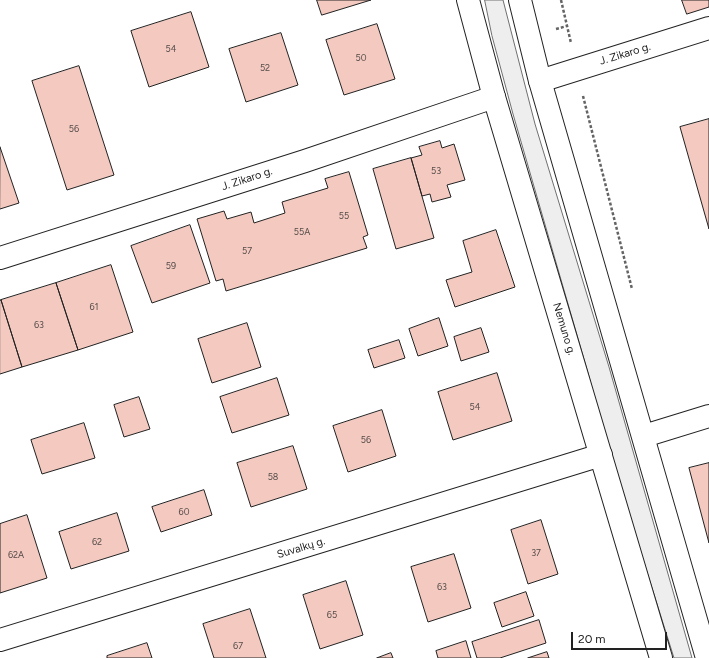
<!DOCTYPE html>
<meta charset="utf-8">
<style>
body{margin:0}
#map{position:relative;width:709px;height:658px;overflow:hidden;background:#fff;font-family:Figtree,sans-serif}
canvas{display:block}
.scale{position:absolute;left:571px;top:632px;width:96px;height:18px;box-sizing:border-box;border:2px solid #222;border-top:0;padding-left:5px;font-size:12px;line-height:14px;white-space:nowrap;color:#222;-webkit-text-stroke:3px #fff;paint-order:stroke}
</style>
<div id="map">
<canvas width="709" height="658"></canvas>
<div class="scale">20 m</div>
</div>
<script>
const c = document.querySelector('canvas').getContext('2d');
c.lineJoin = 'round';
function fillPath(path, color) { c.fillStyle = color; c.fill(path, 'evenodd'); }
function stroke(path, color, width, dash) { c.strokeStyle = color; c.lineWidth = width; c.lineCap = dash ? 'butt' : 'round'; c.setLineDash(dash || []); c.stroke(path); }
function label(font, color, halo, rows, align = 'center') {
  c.font = font + ' Figtree,sans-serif'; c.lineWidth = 3; c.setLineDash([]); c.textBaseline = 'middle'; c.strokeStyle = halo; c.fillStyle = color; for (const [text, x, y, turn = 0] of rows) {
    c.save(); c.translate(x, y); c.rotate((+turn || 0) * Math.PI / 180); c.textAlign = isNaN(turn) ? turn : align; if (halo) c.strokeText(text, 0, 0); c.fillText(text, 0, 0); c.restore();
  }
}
const green = new Path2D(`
 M485,0h18l32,124 74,243 83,291h-18l-65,-207 -21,-78 -75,-259 -21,-78z`);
fillPath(green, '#eee');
stroke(green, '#6f6f6f', 1);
const building = new Path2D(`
 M317,0h54l-49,15z
 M682,0h27v7l-22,7z
 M191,12l18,55 -60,20 -18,-56z
 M377,24l18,55 -51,16 -18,-55z
 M281,33l17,52 -52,17 -17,-53z
 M79,66l35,109 -47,15 -35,-109z
 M709,119v110l-29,-102z
 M440,141l2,7 12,-4 11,36 -18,5 4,12 -19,5 -2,-8 -8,2 -11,-38 11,-3 -3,-8z
 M0,147l19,56 -19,6z
 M411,158l23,80 -38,11 -23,-80z
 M349,172l19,63 -5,2 4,11 -141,43 -3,-12 -7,2 -19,-62 27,-8 3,8 24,-7 3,11 31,-10 -3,-11 46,-14 -3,-9z
 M190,225l20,58 -58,20 -21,-57z
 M496,230l19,57 -60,20 -9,-27 26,-8 -9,-31z
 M111,265l22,67 -55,18 -22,-67z
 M56,283l22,67 -56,17 -21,-67z
 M0,300h1l21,67 -22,7z
 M439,318l9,28 -30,10 -9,-27z
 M247,323l14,44 -49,16 -14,-44z
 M481,328l8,24 -28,9 -7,-24z
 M399,340l6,18 -31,10 -6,-18z
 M497,373l15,48 -59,19 -15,-48z
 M277,378l12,37 -57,18 -12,-36z
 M139,397l11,32 -26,8 -10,-32z
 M382,410l14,46 -48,16 -15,-46z
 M84,423l11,35 -53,16 -11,-34z
 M293,446l14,43 -56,18 -14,-44z
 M709,463v80l-20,-75z
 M204,490l8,25 -51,17 -9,-25z
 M117,513l12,38 -58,18 -12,-37z
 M27,515l20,63 -47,15v-69z
 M541,520l17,54 -30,10 -17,-54z
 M454,554l17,54 -43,14 -17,-55z
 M346,581l17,54 -43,14 -17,-54z
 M526,592l8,24 -32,11 -8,-24z
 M250,609l16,49h-52l-11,-34z
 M539,620l7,23 -46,15h-23l-5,-16z
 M466,641l5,17h-33l-2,-7z
 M147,643l5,15h-45v-2z
 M547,652l2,6h-21z
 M391,653l2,5h-16z`);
fillPath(building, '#f3c9c0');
stroke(building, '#222', 1);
const minor = new Path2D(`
 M540,81l169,-53
 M0,258l305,-97 189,-64
 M644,436l65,-20
 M0,640l601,-185`);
const major = new Path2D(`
 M468,0l26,97 167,561
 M520,0l20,81 167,577`);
stroke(minor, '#222', 24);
stroke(major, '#222', 24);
stroke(new Path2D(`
 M561,0l10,43
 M556,29l11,-3
 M583,96l49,193`), '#646464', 2.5, [3, 2]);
stroke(minor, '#fff', 22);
stroke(major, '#fff', 22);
label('9px', '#564c4a', null, [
 ["54",171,49],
 ["50",361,58],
 ["52",265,68],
 ["56",74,129],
 ["53",436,171],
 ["55",344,216],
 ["55A",302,232],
 ["57",247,251],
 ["59",171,266],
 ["61",94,307],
 ["63",39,325],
 ["54",475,407],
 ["56",366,440],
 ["58",273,477],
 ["60",184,512],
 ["62",97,542],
 ["37",536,553],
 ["62A",16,555],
 ["63",442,587],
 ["65",332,615],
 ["67",238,646]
]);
label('11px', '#222', '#fff', [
 ["J. Zikaro g.",625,54,-17],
 ["J. Zikaro g.",247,179,-18],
 ["Nemuno g.",564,329,73],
 ["Suvalkų g.",301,548,-17]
]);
</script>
